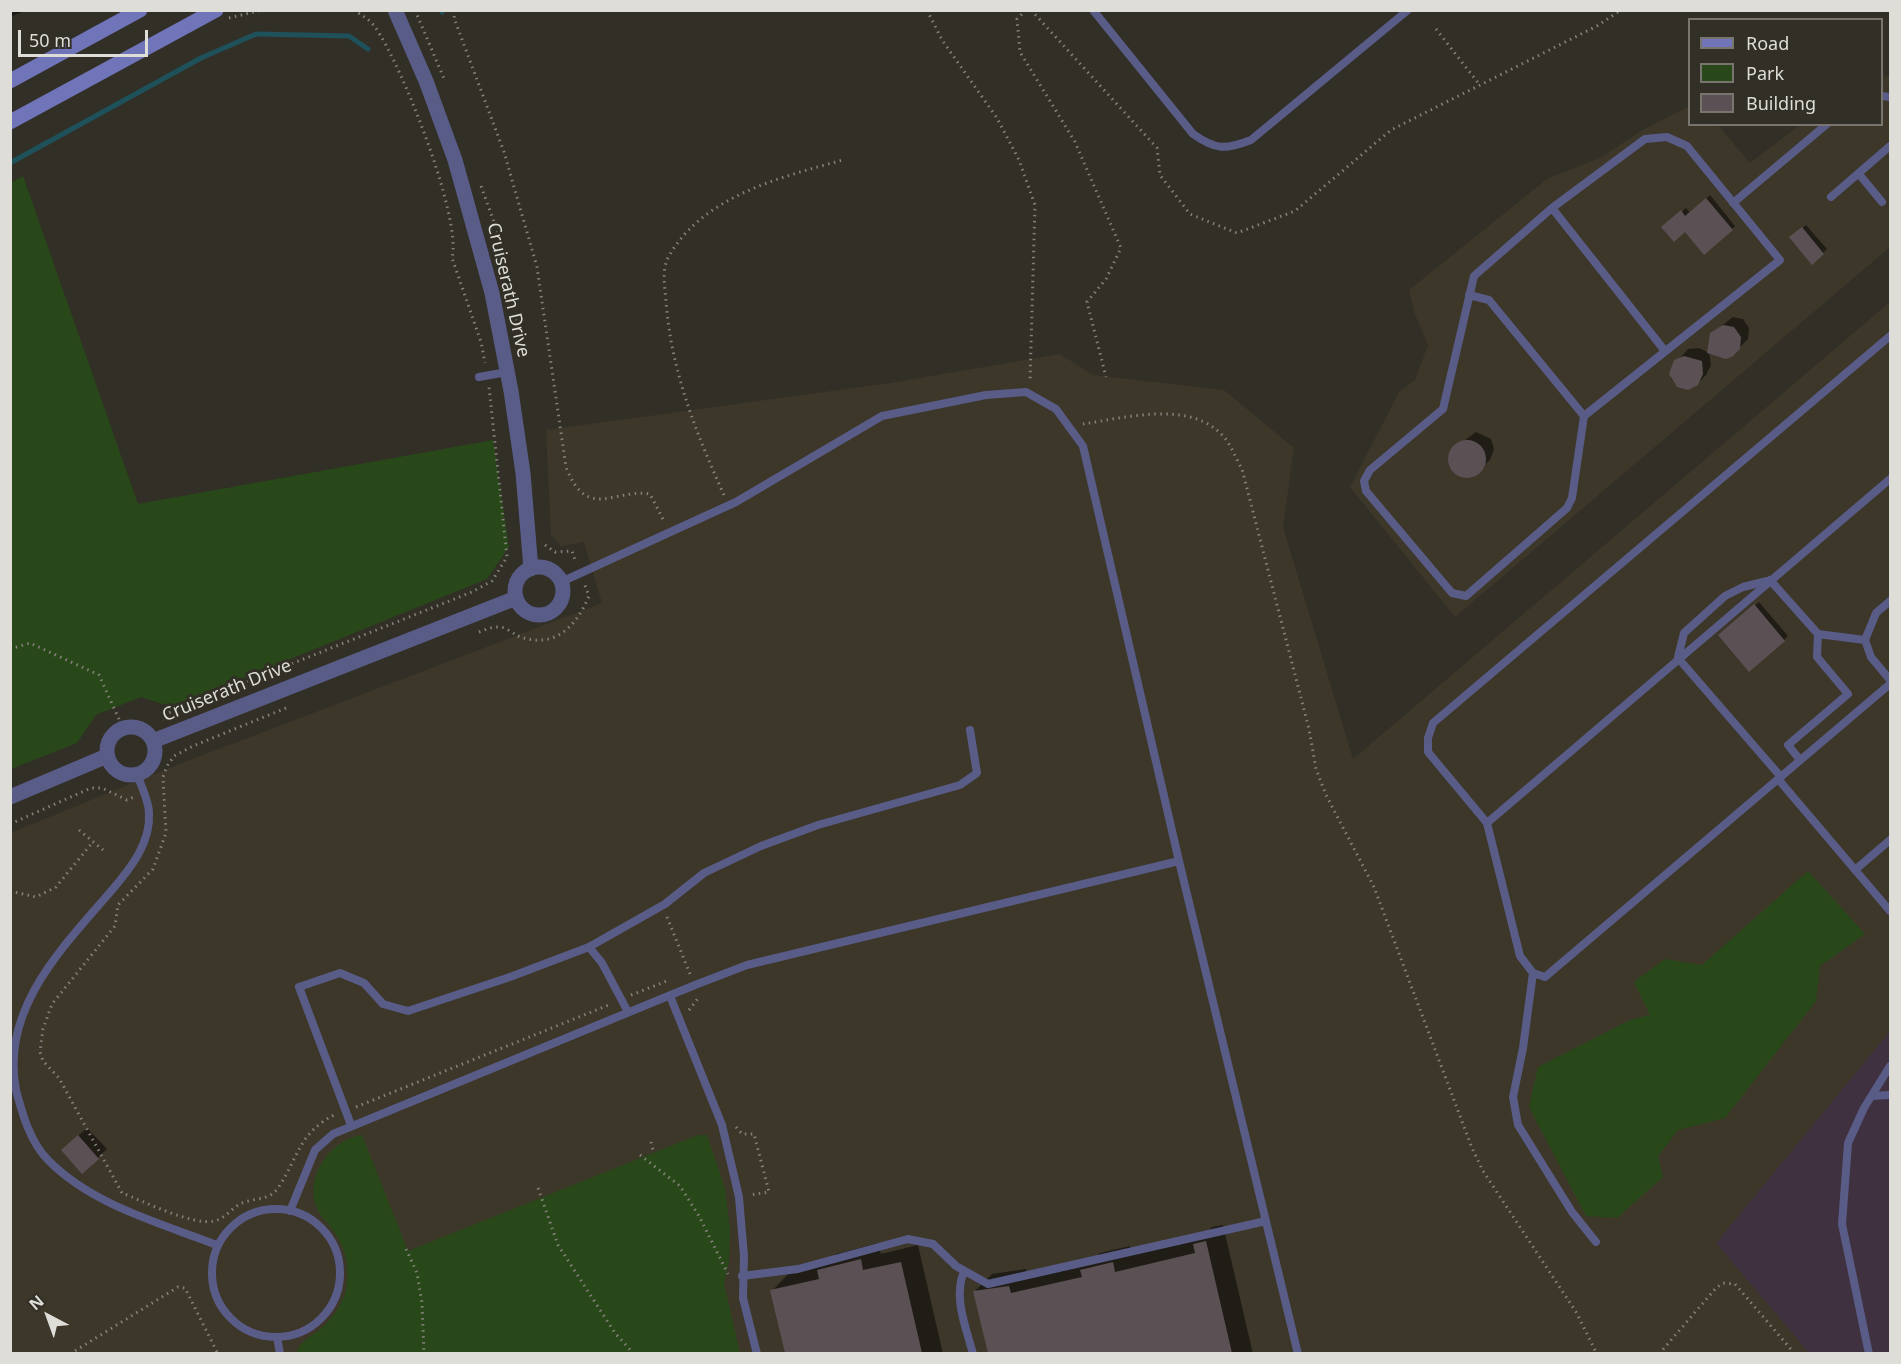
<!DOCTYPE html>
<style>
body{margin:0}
#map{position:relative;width:1901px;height:1364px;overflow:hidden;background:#322f27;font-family:"Noto Sans",sans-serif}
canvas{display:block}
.frame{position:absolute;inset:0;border:12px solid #dfddd8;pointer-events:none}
.legend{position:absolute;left:1688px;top:18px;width:195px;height:108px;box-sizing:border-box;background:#322f27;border:2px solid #77756e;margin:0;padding:8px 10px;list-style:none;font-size:18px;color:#dfddd8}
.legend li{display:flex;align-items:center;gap:12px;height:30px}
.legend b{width:30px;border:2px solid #77756e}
.north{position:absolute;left:18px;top:1286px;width:60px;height:60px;-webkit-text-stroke:4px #322f27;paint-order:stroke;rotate:319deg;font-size:16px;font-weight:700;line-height:24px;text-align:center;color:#dfddd8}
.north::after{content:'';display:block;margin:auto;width:21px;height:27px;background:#dfddd8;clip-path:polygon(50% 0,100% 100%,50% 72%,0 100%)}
.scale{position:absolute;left:18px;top:30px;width:130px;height:27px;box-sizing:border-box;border:3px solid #dfddd8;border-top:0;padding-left:8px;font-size:18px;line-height:21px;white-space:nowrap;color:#dfddd8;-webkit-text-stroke:4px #322f27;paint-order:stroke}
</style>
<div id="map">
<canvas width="1901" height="1364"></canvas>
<div class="frame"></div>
<ul class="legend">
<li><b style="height:8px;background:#7074b8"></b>Road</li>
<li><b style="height:16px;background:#294819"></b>Park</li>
<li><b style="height:16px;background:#5b5155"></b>Building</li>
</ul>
<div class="north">N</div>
<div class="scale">50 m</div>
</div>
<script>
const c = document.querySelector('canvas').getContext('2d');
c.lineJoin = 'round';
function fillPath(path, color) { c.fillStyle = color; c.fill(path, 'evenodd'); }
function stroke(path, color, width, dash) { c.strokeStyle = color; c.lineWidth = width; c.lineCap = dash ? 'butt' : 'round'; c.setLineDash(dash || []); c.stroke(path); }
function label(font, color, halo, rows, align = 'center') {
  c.font = font + ' "Noto Sans",sans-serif'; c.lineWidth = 6; c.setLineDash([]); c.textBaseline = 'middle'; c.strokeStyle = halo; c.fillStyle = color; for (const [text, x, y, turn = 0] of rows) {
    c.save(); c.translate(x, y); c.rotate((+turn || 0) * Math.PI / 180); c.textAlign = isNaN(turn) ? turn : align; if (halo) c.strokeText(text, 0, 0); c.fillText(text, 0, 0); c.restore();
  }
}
fillPath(new Path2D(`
 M1890,1031v322h-81l-93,-110z`), '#3f313f');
fillPath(new Path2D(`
 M1882,74l8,3v170l-435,370 -105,-130 49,-95 16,-12 13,-35 -14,-33 -5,-22 138,-111 53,-21 41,-27 48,-25 1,18 28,1 32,38 50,-38 82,-1z
 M1890,302v729l-174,212 93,110h-1798l-1,-520 172,-70 420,-160 -18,-61 -23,4 -10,-11 -5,-105 344,-47 170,-29 33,21 131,15 70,58 -11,79 70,232z`), '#3d372a');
fillPath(new Path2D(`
 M23,176l115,328 355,-64 16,107 -22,32 -315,128 -31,-10 -45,18 -19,28 -66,26 -1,-586z
 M1808,871l57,63 -45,32 -4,35 -91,117 -47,12 -20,26 5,21 -46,41 -31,-2 -57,-109 9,-40 92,-47 20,-5 -16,-33 31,-23 37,6z
 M362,1135l46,116 290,-116h9l18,53 5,40 -1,34 -5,21 16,70h-444c4,-12 16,-17 26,-25 10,-9 21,-25 24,-38 4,-21 0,-44 -14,-61 -6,-9 -15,-15 -17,-27 -8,-29 17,-63 47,-67z`), '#294819');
fillPath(new Path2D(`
 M10,10h17l-17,7z
 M1710,195l25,31 -3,3 -47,1 -18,-7 19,-15 4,5z
 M1806,225l21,24 -4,4 -28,-19z
 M1733,317l10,2 6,9 -1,11 -17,17 -22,-4 2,13 -5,10 -8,8 -16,5 -11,-9v-9l9,-12 8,-9 11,-1 10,5 2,-19z
 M1476,432l15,7 3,10 -4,11 -19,16 -11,-2 -10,-14 3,-11z
 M1759,602l29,34 -4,4 -60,-9z
 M87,1128l20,21 -25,23 -11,-30z
 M1223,1225l30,129h-264l-14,-63 17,-17 34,-5 2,8 62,-15 10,-9 30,-7 2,9 68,-16 12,-12z
 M878,1243l3,11 37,-9 25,109h-157l-14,-63 17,-18 36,-8 11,-11z`), '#0007');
stroke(new Path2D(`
 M442,12l2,-2
 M10,163l191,-105 55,-24 93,2 19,13`), '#1e515a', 5);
fillPath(new Path2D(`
 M1706,198l27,32 -29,25 -19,-23 -11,10 -13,-15 20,-17 4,6z
 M1802,227l22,27 -12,11 -23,-28z
 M1723,325l11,2 7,10 -1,12 -8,8 -6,2 -19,-6 3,-20z
 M1684,356l18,5 1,13 -5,11 -10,5 -11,-3 -8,-13 5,-14z
 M1448 459a19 19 0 1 1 38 0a19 19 0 1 1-38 0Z
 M1754,604l31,37 -36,31 -31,-37z
 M78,1135l21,24 -17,15 -21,-24z
 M1206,1241l26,112h-244l-15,-62 36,-5 2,7 71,-16 -2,-7 33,-8 2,10 80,-19 -2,-9z
 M861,1259l2,11 38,-8 21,91h-137l-15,-63 49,-11 -2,-9z`), '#5b5155');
stroke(new Path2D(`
 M302,10h24
 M353,10c9,5 16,9 22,17 26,36 87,190 77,231l29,84 4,21
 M415,10l30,71
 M455,10l-1,8 50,134 33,115 29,200c21,55 49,21 84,27l14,27
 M927,10l15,30 55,78 22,42 16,45 -5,176
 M1026,10l-9,9 3,33 55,90 46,106 -15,31 -19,23 19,75
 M1031,10l126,138 3,27 30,39 47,19 58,-22 96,-81 206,-104 24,-16
 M229,18l33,-8
 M1436,29l43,55
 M481,186l22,61 15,86
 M1083,424c42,-6 108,-25 141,13 7,8 12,22 18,32l67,260 7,40 10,26 48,92 98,261 11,23 93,141 21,42
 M724,495c-28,-62 -53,-125 -58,-194 -1,-15 -5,-31 3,-45 34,-60 112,-79 174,-96
 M545,545l10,7 17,-1 4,12
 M479,632c6,-2 12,-5 18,-5 8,-1 15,6 21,9 36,14 58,-9 71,-40l-5,-13
 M10,649l20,-6 69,32 24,53
 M286,708l-93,38 -19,10 -7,10 -4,11 3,56 -13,36 -35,36 -3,21 -63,78 -9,25 -3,23 3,9 16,17 63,115c21,8 71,33 92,28 12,-2 19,-16 31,-19 11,-4 25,-2 33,-14 21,-31 20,-55 58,-74
 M165,720l-2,-5 309,-123 20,-11 15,-24 -18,-170
 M10,824l81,-36h11l25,12 7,-3
 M79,830l24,20
 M10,891l26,6 20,-10 36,-44
 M667,917l23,57
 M631,995l36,-14
 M689,1010l10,-13
 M356,1107l255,-103
 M736,1127l6,7h12l15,58 -19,3
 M651,1142l2,8
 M640,1155l40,31 19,30 29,58
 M538,1188l20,57 57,88 19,21
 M406,1249l11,24 5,30 2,51
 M70,1354l108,-67 7,1 33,66
 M1659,1354l57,-66 7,-5 12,1 60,70`), '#84817b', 3, [1.5, 4.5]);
stroke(new Path2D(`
 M1093,10l100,124c23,16 32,16 58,6l157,-130
 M1882,96l8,1
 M1667,137l20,9 93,114 -196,156 -12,82 -5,10 -101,88 -14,-3 -86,-102 -2,-10 6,-11 73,-61 31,-133 78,-68 93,-69z
 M1859,174l23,28
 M1831,197l59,-51
 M1733,203l94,-79
 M1552,208l113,143
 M1469,295l20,5 95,116
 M1890,336l-457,387 -5,15v14l59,71 33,133 13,17 12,4 345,-293
 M479,377l28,-5
 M1770,580l48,54 47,6
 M561,582l175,-80 146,-86 104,-21 40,-3 30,17 27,37 96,415 119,493
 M1890,601l-14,12 -11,27 6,17 19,23
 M1678,657l6,-24 41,-37 18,-9 24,-6
 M1678,658l103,119
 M1800,760l-12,-15 60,-51 -31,-37 1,-23
 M137,774c4,12 12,27 12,39 2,30 -19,56 -37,77 -48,56 -112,118 -96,200 6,23 14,52 32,70 44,45 112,63 169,85
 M1778,779l112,132
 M1487,823l403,-344
 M1855,870l35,-30
 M589,947l13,16 26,49
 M1533,973l-10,75 -10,49 5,28 54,87 24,30
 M670,996l52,129 17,72 5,59 -1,42 14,56
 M1872,1096l18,-1
 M351,1125l-52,-138 41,-14 24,10 19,21 25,7 102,-34 79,-30 76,-43 39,-31 57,-27 57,-21 142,-40 17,-12 -7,-43
 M212 1273a64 64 0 1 1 128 0a64 64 0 1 1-128 0Z
 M290,1211l25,-61 18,-16 362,-149 52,-20 432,-104
 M964,1271c-11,27 2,56 9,83
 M742,1276l56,-7 110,-30 25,5 23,22 32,18 278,-63
 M277,1337l3,17
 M1869,1354l-27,-130 6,-81 16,-35 26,-42`), '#595c87', 8);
stroke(new Path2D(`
 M395,10l31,71 29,79 37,133 19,98 12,82 8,96
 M515 591a24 24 0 1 1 48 0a24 24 0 1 1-48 0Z
 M107 751a24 24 0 1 1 48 0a24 24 0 1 1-48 0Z
 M153,741l363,-143
 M10,797l97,-41`), '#595c87', 15);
stroke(new Path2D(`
 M10,81l130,-71
 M10,122l206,-112`), '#7074b8', 15);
label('18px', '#dfddd8', '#322f27', [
 ["Cruiserath Drive",508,290,77],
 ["Cruiserath Drive",227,691,-22]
]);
</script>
